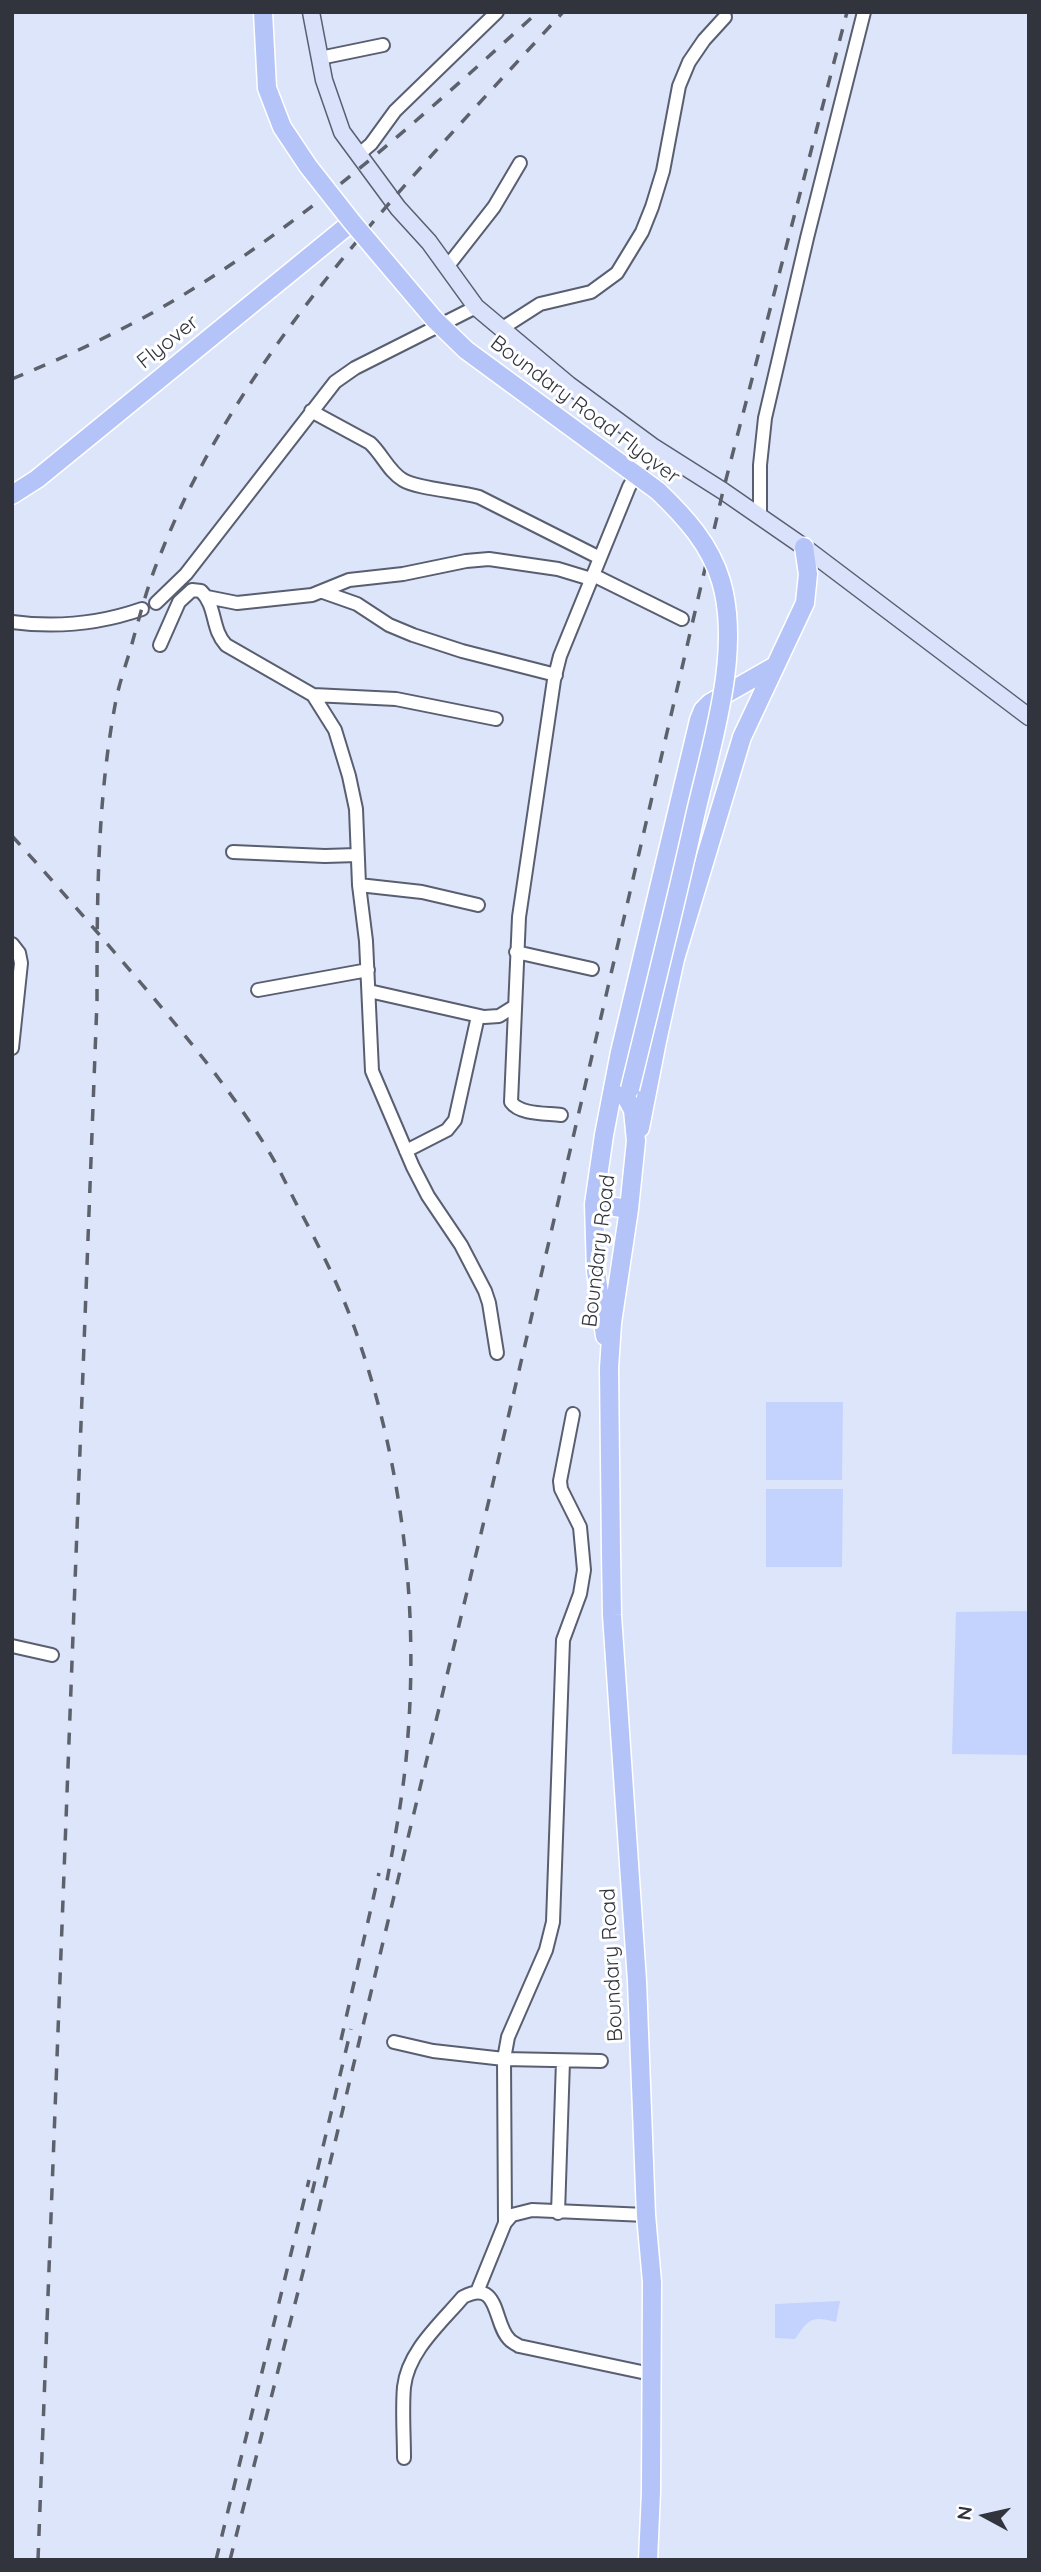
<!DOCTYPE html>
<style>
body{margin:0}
#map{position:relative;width:1041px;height:2572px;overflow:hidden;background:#dde5fa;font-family:Quicksand,sans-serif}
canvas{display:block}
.frame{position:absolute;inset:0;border:14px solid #31343c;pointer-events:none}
.north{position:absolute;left:950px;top:2481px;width:70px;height:70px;-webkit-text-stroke:5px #fff;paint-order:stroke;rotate:278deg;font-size:19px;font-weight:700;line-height:28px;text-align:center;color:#31343c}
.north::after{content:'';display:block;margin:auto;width:24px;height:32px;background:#31343c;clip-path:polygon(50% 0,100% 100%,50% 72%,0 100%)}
</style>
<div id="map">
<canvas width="1041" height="2572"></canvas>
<div class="frame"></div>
<div class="north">N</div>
</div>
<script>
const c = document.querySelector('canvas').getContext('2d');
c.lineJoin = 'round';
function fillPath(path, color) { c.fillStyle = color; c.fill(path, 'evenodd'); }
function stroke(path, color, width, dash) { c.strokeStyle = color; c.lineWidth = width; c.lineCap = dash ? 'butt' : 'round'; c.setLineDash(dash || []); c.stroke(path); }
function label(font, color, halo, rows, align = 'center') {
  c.font = font + ' Quicksand,sans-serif'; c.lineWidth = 6; c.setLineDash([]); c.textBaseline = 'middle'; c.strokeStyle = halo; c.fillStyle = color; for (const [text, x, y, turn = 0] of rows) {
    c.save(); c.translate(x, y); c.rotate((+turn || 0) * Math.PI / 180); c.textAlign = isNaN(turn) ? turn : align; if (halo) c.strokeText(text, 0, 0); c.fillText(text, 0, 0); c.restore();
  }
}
fillPath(new Path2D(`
 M766,1402h77l-1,78h-76z
 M766,1489h77l-1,78h-76z
 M1029,1611v144l-77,-1 4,-142z
 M840,2301l-4,21c-24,-6 -27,-4 -41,17l-20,-1v-34z`), '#c4d3fd');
const street = new Path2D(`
 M320,58l63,-13
 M358,155l13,-11 24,-33 102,-99
 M447,267l47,-60 26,-44
 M501,329l39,-25 51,-12 26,-19 25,-41 10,-25 11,-36 16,-85 10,-24 15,-22 21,-23
 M311,411l59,32c12,11 19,29 33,37 15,9 56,11 76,17l121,61
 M760,516v-51l5,-47 42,-180 57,-226
 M593,575l89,44
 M323,592l34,12 32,21 24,10 49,16 94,24
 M207,597l30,6 75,-8 37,-15 54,-6 63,-13 23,-2 69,10 33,10
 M156,603l30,-29 149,-192 20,-14 121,-61
 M12,622c45,6 87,2 130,-13
 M160,645l19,-43 13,-12 9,1c16,16 10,38 25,54l87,50 22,35 14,46 7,33 3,76 7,56 6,130 41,96 15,29 33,49 24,46 4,12 8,50
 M313,695l83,4 100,20
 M233,852l92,4 32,-1
 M359,885l63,7 56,13
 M12,944l7,9 2,10 -9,85
 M516,952l76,17
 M258,990l110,-20
 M369,991l115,26 15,-1 16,-10
 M561,1115c-14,-2 -41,0 -50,-13l8,-185 35,-237 6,-24 69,-169 23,-41
 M406,1151l41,-21 8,-10 23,-104
 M12,1646l40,9
 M394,2042l39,9 71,8 97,2
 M558,2213l5,-152
 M505,2223l-1,-164 4,-22 38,-87 7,-28 10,-282 17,-46 4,-24 -4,-43 -19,-38 -1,-8 13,-67
 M477,2292l28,-69 7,-8 20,-5 114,5
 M404,2458c0,-23 -2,-48 0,-71 4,-36 37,-64 59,-90 37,-19 30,26 46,42 2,3 6,4 10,7l132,28`);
const secondary = new Path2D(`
 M311,12l13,68 18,52 56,76 31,34 47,65 93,78 83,61 71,45 81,56 225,170`);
const primary = new Path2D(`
 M12,495l25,-16 315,-257
 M627,1099l6,11 3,31 -7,68 -17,114 -3,45 2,185 1,62 25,366 9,234 6,67 -1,210 -3,68
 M640,1128l17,-87 18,-82 67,-222 63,-134 3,-29 -4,-27
 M594,1204l35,5
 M605,1336l-9,-65 -2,-67 10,-69 16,-83 79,-332 4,-10 7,-7 63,-36`);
stroke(street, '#595f71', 16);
stroke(secondary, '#595f71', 19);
stroke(primary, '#fff', 21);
stroke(street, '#fff', 12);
stroke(secondary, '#dae1fb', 16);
stroke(primary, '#b4c4f8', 18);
stroke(new Path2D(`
 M12,379c51,-21 101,-44 149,-71 140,-80 258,-189 377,-296
 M12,836c44,48 86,97 128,146 46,54 91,108 128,168 11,18 20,38 30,57 23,43 46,88 61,134 43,125 59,263 49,394 -3,51 -13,102 -22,151
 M341,2040l38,-167
 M312,2193l39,-164
 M38,2560l59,-1559c0,-101 0,-202 19,-301 4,-20 12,-41 17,-60 8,-29 16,-59 28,-87 84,-211 252,-376 402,-541
 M216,2560l93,-380
 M230,2560l89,-351 170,-709 234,-1009 124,-479`), '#5d616c', 3.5, [12, 12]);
const primaryBridge = new Path2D(`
 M263,12l4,76 15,39 26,39 44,56 82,97 32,31 192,141c27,26 52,53 63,90 21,71 -10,164 -26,235 -20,91 -43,182 -65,273`);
stroke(primaryBridge, '#fff', 21, []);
stroke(primaryBridge, '#b4c4f8', 18);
label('21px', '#31343c', '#fff', [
 ["Flyover",168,342,-39],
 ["Boundary Road Flyover",585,410,37],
 ["Boundary Road",599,1251,-83],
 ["Boundary Road",612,1965,-93]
]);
</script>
